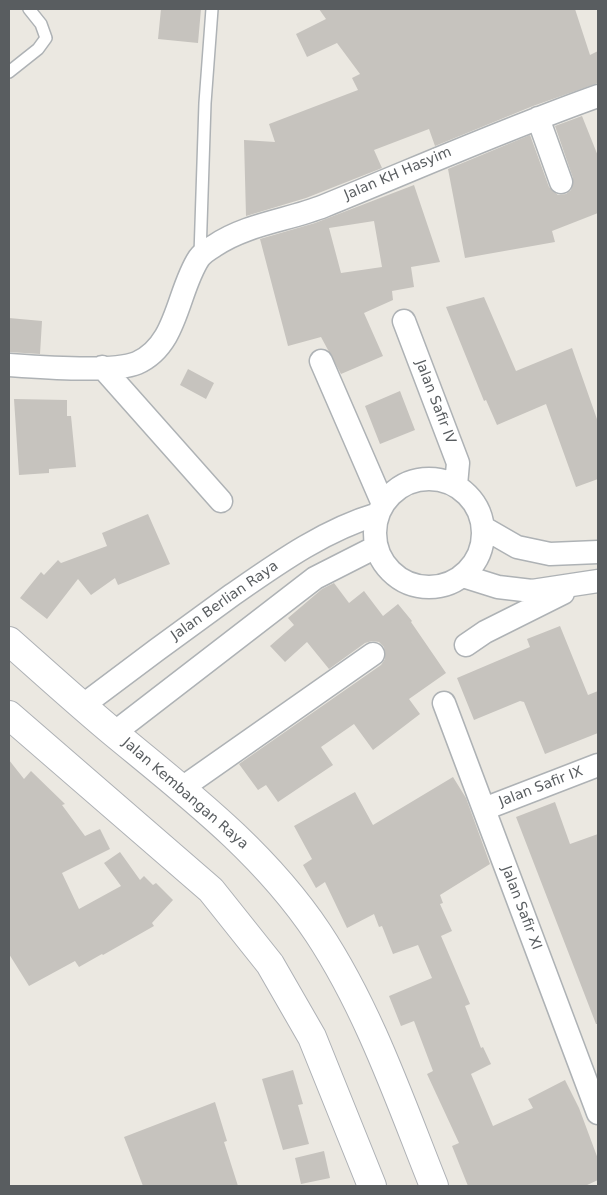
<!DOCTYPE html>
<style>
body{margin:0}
#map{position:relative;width:607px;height:1195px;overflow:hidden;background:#ebe8e1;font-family:"DejaVu Sans",sans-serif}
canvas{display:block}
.frame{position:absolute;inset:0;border:10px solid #595d60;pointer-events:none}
</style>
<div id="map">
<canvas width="607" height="1195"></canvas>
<div class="frame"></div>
</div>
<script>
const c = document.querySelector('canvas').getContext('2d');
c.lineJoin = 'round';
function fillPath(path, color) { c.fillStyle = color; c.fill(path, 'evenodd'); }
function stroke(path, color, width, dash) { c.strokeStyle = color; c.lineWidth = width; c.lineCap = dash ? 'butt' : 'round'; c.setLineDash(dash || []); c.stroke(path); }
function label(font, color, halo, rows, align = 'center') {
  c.font = font + ' "DejaVu Sans",sans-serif'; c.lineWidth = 4; c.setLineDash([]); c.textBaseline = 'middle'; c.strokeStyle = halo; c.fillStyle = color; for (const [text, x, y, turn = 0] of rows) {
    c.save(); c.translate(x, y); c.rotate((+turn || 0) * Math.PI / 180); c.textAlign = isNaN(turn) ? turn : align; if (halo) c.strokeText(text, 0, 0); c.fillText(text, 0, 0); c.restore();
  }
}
fillPath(new Path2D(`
 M161,9h40l-3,34 -40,-4z
 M319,9h256l15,46 8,-4v32l-65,23 -98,40 -6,-17 -55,21 8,18 -76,30 -60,18 -2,-76 31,2 -6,-18 89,-34 -6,-12 8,-4 -23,-31 -30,14 -11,-23 30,-15z
 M582,116l16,40v57l-46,18 3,11 -90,16 -17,-89 82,-34 19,52 9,8 8,-1 5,-4 2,-12 -18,-52z
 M414,185l26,77 -29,5 3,20 -22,4 1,9 -29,13 19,43 -42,18 -20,-37 -33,9 -28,-107 55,-16zM374,221l8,46 -41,6 -12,-45z
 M484,297l32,74 56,-23 26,74v57l-22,8 -30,-83 -49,21 -11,-25 -2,1 -38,-94z
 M9,318l33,3 -2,33 -31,-2z
 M188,369l26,14 -8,16 -26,-14z
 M400,391l15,39 -35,14 -15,-38z
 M14,399l53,1v16h4l5,51 -27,2v4l-30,2z
 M148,514l22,50 -52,21 -3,-7 -24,17 -13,-16 -31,40 -27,-21 21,-26 3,3 14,-15 3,3 46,-17 -5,-13z
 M334,583l15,20 15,-12 19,25 15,-12 14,17 -1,1 35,51 -37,26 11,15 -47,36 -19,-26 -33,23 12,18 -55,37 -12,-17 -8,5 -19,-26 142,-99 4,-6 -1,-12 -5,-5 -7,-1 -7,2 -36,26 -22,-27 -22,20 -15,-16 24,-21 -6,-7 34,-29z
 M560,626l28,69 10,-4v42l-53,21 -21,-52 -4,-1 -46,19 -17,-42 73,-31 -3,-8z
 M9,760l15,19 7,-8 34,33 -3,1 23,31 15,-7 10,20 -48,24 17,36 42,-23 -17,-23 16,-11 20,28 4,-4 9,9 3,-2 17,17 -21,23 2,3 -51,29 -1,-1 -23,13 -4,-6 -46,25 -20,-32z
 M453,777l13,21 24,66 -50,31 3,8 -3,1 12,27 -11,5 29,68 -5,2 16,42 2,-1 8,17 -20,10 22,52 40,-18 -5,-9 37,-19 14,28 19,51v21l-13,6h-117l-16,-40 7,-3 -32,-69 6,-3 -19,-50 -13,5 -12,-30 43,-18 -14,-33 -25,9 -11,-28 -3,1 -5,-13 -27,14 -22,-46 -9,6 -13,-23 9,-6 -18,-33 61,-34 18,33z
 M555,802l15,42 28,-10v190h-2l-80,-207z
 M293,1070l10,34 -5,1 11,39 -26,6 -21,-71z
 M215,1102l12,39 -3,1 14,44h-95l-19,-49z
 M324,1151l6,27 -29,6 -6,-26z`), '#c6c3be');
const service = new Path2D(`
 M9,72l29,-23 8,-11 -5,-14 -12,-15
 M200,255l5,-152 7,-94`);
const minor = new Path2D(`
 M538,118l23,64
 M404,321l54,142 -2,22
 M321,361l62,143
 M9,365c28,2 104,8 128,-2 41,-18 40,-72 62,-105 3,-4 10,-9 15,-12 32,-22 75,-26 110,-40 91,-37 181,-77 274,-110
 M102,367l119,134
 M375 533a54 54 0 1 1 108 0a54 54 0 1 1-108 0Z
 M484,528l33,19 33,7 48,-2
 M463,576l35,11 34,4 66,-10
 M466,645l19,-13 78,-39
 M444,703l154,410
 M82,706c50,-38 100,-75 150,-111 46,-32 92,-65 146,-81
 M114,733l201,-155 61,-31
 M182,788l191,-134
 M484,809l114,-44`);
const secondary = new Path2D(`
 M9,641c35,31 69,62 105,92 74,61 150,119 204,200 51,77 82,168 116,253
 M9,715l202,175 59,74 42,73 60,149`);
stroke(service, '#aeb2b5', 14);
stroke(minor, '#aeb2b5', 25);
stroke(secondary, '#aeb1b5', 30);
stroke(service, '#fff', 11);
stroke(minor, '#fff', 22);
stroke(secondary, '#fff', 28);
label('14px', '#595d60', '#fff', [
 ["Jalan KH Hasyim",398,174,-23],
 ["Jalan Safir IV",435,402,69],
 ["Jalan Berlian Raya",225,601,-35],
 ["Jalan Safir IX",541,787,-21],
 ["Jalan Kembangan Raya",185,794,41],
 ["Jalan Safir XI",521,908,69]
]);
</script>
